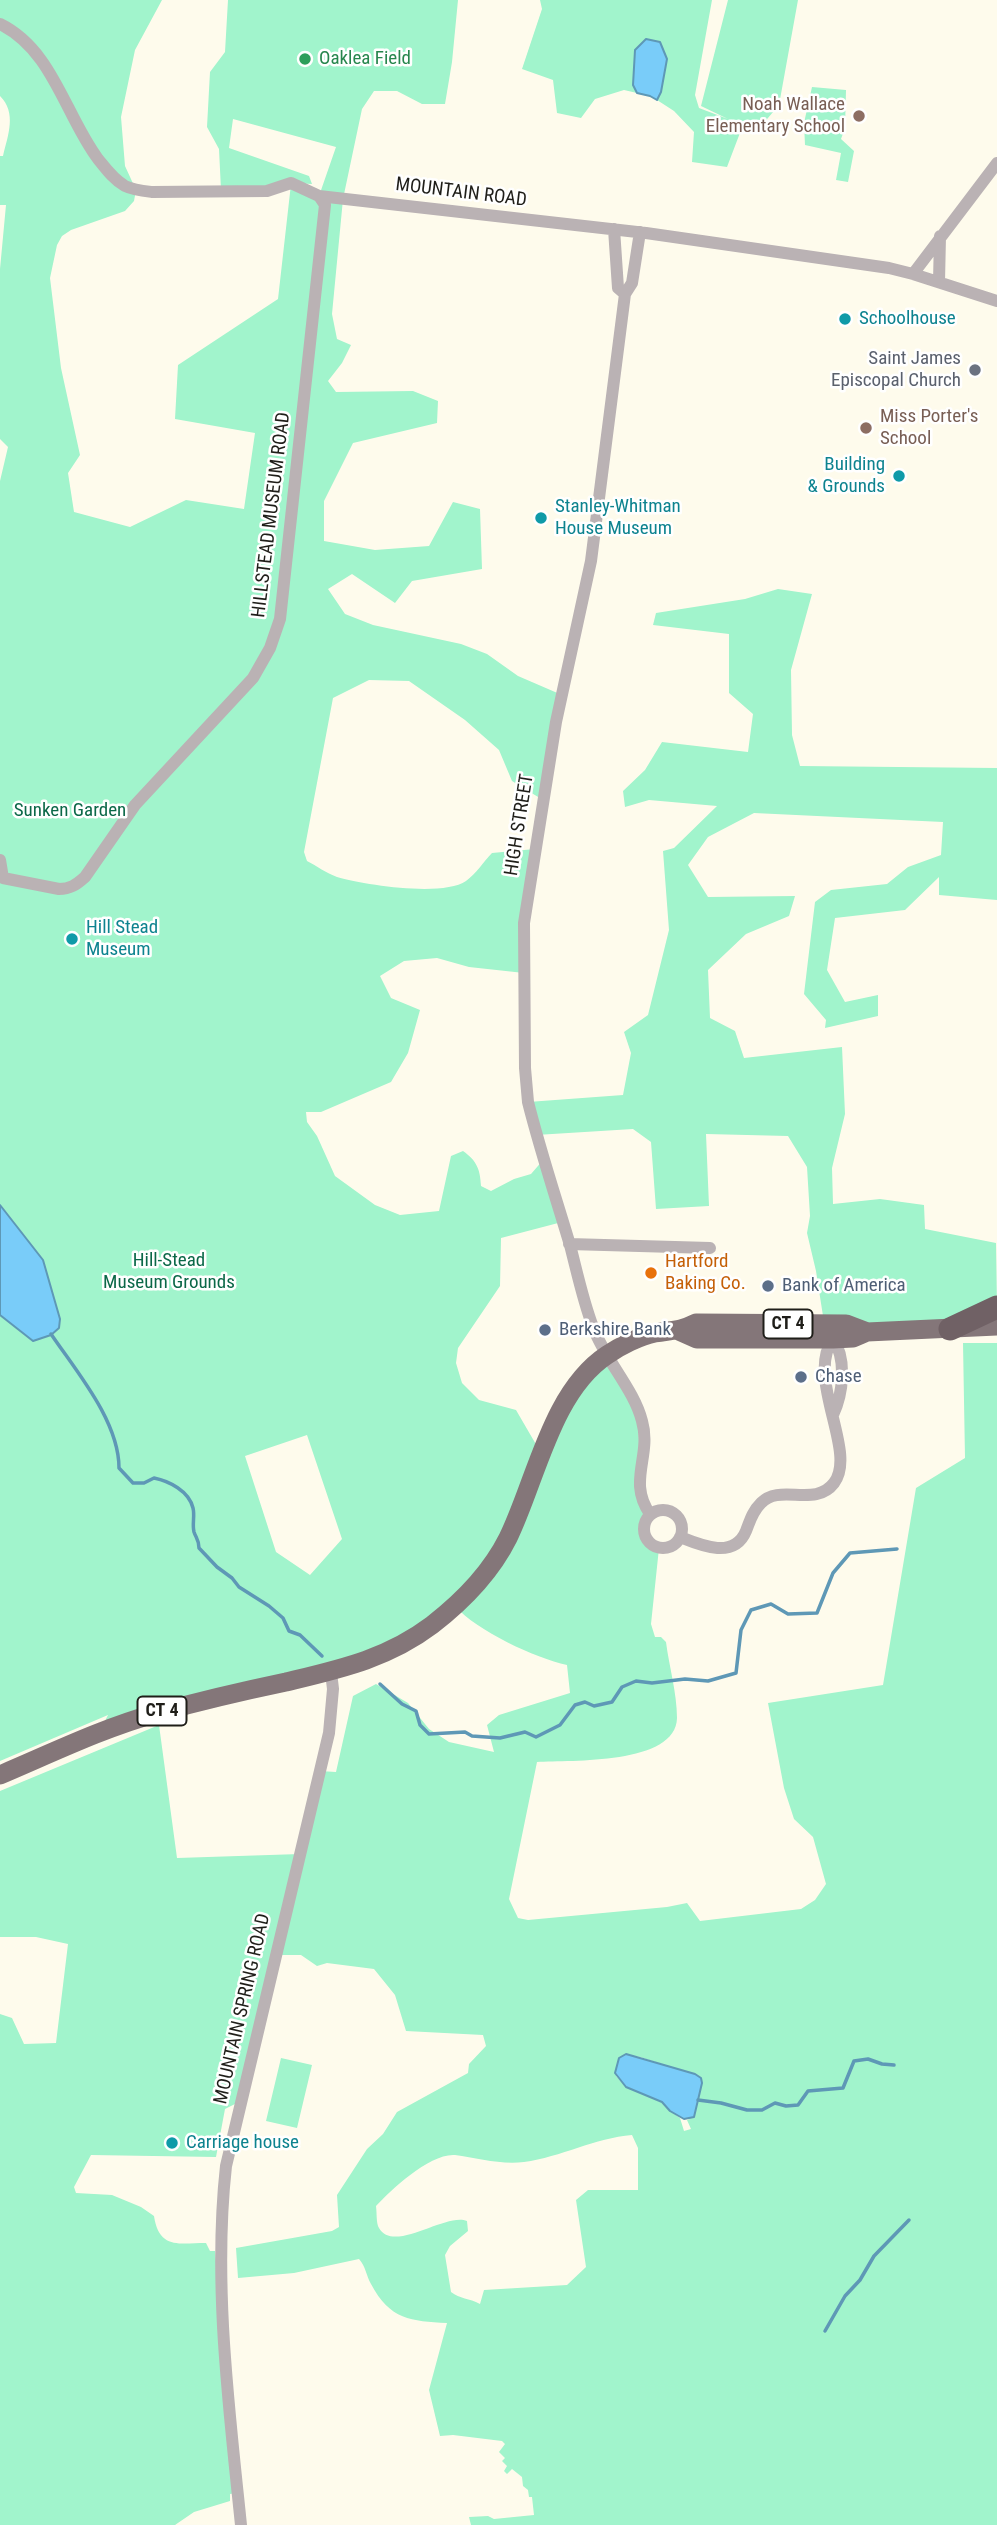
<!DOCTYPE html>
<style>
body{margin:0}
canvas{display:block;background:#fefbec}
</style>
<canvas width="997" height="2525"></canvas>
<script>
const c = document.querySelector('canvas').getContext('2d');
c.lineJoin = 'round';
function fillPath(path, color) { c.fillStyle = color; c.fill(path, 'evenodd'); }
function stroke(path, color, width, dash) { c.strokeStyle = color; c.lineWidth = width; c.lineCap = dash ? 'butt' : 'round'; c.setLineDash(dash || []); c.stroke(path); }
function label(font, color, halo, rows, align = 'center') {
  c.font = font + ' "Roboto Condensed",sans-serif'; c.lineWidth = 5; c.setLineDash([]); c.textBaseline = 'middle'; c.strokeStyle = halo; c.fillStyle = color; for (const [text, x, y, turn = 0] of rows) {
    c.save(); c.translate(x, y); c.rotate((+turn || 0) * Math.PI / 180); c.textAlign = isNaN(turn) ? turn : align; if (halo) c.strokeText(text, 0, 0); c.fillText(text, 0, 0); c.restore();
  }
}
fillPath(new Path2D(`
 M0,0h162l-27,50 -14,67 4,49 11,24 -2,11 -9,10 -54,19 -9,6 -5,9 -7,33 11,90 19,87 -12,18 6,39 56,15 56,-27 58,9 11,-76 -80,-14 3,-54 100,-66 13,-115 -70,6 -2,-41 -12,-22 3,-55 15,-20 3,-52h230l-6,62 -7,42h-23l-25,-13h-23l-12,18 -19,90 -11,115 5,25 14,6 -9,18 -14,18 8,11 77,-1 25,10 -1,22 -84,20 -29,58v40l51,9 54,-4 24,-44 27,7 2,60 -70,12 -17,22 -43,-29 -24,15 17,25 28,11 88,19 26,10 31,22 44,19 -19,105 -31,-19 -13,-31 -34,-30 -56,-39 -40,-1 -36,18 -29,154 3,9c10,5 19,12 30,16 27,8 106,20 129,4 10,-7 18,-20 26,-28l43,-4 -11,124 -55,-6 -32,-9 -33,3 -24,15 11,22 29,12 -12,43 -17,29 -70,30h-15l1,10 10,14 18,40 40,29 25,10 39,-4 12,-55 12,-5c14,10 17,18 18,35l10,5 23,-12 17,-5 13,-15 18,63 -61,16 -1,48 -42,62 -2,15 6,20 17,17 37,10 25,43 66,-98 30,52 4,67 9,40c-11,13 -7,28 9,34l-8,76 4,13h6l5,5c3,24 11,51 11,76 -1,47 -106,42 -140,44l-28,137 9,19 10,2 139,-13 20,-4 13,18 101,-12 14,-9 11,-16 -13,-47 -19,-18 -10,-31 -16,-85 115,-18 33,-197 49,-30 -2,-115h34v1182h-526l-2,-8 19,-1 6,3 40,-4 -2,-18h-3l-1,-7 -5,-4 -1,-9 -10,-8 -5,5 -3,-3 3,-5 -5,-5 3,-3 -6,-6 6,-8 -3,-3 -49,-6 -13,1 -11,-46 18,-67c-36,-2 -57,-3 -76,-39 -5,-9 -5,-17 -12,-25l-65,14 -56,5 -2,-30 96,-17 7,-4 -2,-32 30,-46 16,-15 14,-22 71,-39 1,-9 17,-18 -3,-11 -77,-4 -11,-36 -21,-26 -47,-6 -10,3 -16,-11h-24l-36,146 -16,8 -9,48 -125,-2 -17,32 2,6 36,2 29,12 13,9c5,34 26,27 52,27l4,8h5l22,242 -7,1v7l-36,11 -19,13h-175v-511l12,4 12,26 32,-1 12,-99 -32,-7h-36v-146l159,-66 18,133 123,-4 20,-83 16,1 17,-76 23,-12 32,19 21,26 20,13 45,10 -7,-27 12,-10 71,-22 -3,-28c-32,-7 -90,-34 -112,-59l-50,37 -306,90 9,-18 -108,46v-1280l8,-34 -8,-8v-170l6,-64h-6v-49h3c5,-21 14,-43 -3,-60zM233,119l103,28 -17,49 -25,-13 18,1 -3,-8 -80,-28zM307,1435l35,104 -32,36 -34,-23 -31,-96zM623,2055l17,2 37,12 13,50 -3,1 4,9 -7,2 -4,-13 -10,-7 -8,-9 -36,-15 -10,-11v-9zM632,2135l6,13v42h-50l-12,10 10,67 -19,18 -83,5 -4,14c-11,-6 -20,-5 -29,-12l-6,-37 5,-9 18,-15 -1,-10c-21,-9 -73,33 -88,7 -3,-5 -2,-15 -3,-22 15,-16 54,-53 79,-51 22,3 46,10 69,7 37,-5 71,-24 108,-27z
 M540,0h172l-17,95 4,13 29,11 -27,-13 27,-106h70l-19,105 -17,20h-19l-16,42 -35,-5 2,-30 -20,-21 -17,-11 4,-8 -28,-7 4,8 -13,-3 -29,9 -14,19 -24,-5 -4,-33 -31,-11 20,-60z
 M812,87l34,3 -1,38 -4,11 13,12 -6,31 -12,-2 5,-27 -36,-8 -1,-22z
 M778,589l34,5 -21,76 1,65 8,31 197,2v132l-58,-5v-18l-34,33 -70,8 -8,52 18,32 33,-7v21l-53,12 1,-8 -22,-26 11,-92 16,-12 56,-6 21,-17 33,-12 2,-33 -189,-9 -46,24 -20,28 20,32 87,-1 -6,20 -43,18 -38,36 2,48 25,13 9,27 98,-11 3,67 -13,54 1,36 47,-5 44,6 1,24 71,14 1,64 -74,24 -100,-15 -7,-45 -9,-38 3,-17 -3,-49 -19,-31 -82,-2 3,72 -53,3 -5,-67 -18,-13 -97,6 -8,-33 95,-7 8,-42 -7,-21 24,-17 21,-85 -6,-79 11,-3 43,-42 -68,-6 -24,7 -2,-16 22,-21 17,-28 86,10 5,-38 -24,-21v-59l-76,-9 3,-12 89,-14z
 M281,2058l31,7 -15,63 -31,-7z`), '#a1f4cc');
const water = new Path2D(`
 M646,39l14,3 7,17 -6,33 -4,8 -7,-4 -13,-3 -4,-8 2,-35z
 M0,1205l43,55 17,59 -1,9 -8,7 -18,6 -33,-26z
 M626,2054l69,20 6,4 1,5 -8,34 -10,2 -14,-8 -8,-9 -36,-15 -11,-14 4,-15z`);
fillPath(water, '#79ccf9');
stroke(water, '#5e98b6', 2);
stroke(new Path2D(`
 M51,1334c25,37 68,87 68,134l14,15h11l10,-5c15,3 35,13 39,30 2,8 -1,16 1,24 2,6 5,8 5,16l18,19 15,11 7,9 30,19 14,12 6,13 11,4 22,21
 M380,1684l22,20 14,7 4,14 9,9 36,-2 7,4 28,2 25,-6 11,5 24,-12 15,-20 10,-3 9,4 18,-4 10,-15 14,-6 16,2 33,-4 23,2 28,-8 5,-43 10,-20 20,-6 17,10 29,-1 16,-40 17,-20 47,-4
 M698,2100l23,3 26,7h15l13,-7 11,3 12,-1 10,-14 35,-3 11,-27 14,-2 14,5 12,1
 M825,2331l20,-35 15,-16 14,-24 35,-36`), '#5e98b6', 3.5);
stroke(new Path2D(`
 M0,24c53,26 65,91 98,135 8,10 16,21 27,27 8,4 18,5 27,6l115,-1 24,-8 28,13 327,37 243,35 24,6 84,27
 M614,229l4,59 7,6
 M640,232l-8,51 -7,11 -34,267 -35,161 -32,201 1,145 3,34c12,48 28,96 42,143 7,27 13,56 23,82 12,33 41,62 49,94 10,35 -15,60 8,93
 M913,274l84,-111
 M939,282l1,-46
 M0,860l3,18 56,11c11,0 17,-4 26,-12l50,-72 118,-127 17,-30 10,-29 45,-414 -6,-9
 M569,1244l141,4
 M644 1529a19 19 0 1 1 38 0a19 19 0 1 1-38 0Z
 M680,1537c20,8 54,23 66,-6 4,-10 6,-19 15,-28 19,-20 54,5 73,-20 24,-31 -29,-105 -1,-144 14,20 10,55 0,76
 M241,2525c-12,-117 -28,-242 -15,-359l103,-433 4,-44 -2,-17`), '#bab2b4', 12);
stroke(new Path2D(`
 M679,1331l18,8h136l20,-1 14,-6 130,-6
 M0,1775c52,-22 103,-47 157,-62 43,-12 86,-22 129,-31 54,-13 101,-23 146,-57 31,-24 58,-51 76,-87 28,-57 43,-146 99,-183 13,-9 33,-19 48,-22 17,-3 25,-2 41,-10l150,1 21,8`), '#847679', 19);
stroke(new Path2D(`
 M950,1329l47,-22`), '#706165', 23);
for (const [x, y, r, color] of [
 [305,59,7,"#2e9e5b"],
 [859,116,7,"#8d6e63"],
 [845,319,7,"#0f9aa8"],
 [975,370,7,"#6b7280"],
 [866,428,7,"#8d6e63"],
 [899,476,7,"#0f9aa8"],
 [541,518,7,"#0f9aa8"],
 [72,939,7,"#0f9aa8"],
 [651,1273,7,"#e8710a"],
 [768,1286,7,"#5c6f8a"],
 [545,1330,7,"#5c6f8a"],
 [801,1377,7,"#5c6f8a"],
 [172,2143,7,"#0f9aa8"]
]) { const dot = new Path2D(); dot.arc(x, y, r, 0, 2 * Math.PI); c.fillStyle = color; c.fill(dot); stroke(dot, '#fff', 2.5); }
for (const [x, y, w] of [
 [788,1324,49],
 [162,1711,49]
]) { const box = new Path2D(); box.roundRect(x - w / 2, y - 14.5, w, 29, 5); c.fillStyle = '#fff'; c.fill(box); stroke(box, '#1f1e19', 2); }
label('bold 18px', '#1f1e19', null, [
 ["CT 4",788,1324],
 ["CT 4",162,1711]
]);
label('19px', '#27864d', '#fff', [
 ["Oaklea Field",319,59]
], 'left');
label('19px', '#785e54', '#fff', [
 ["Noah Wallace",845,105],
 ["Elementary School",845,127],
 ["Miss Porter's",880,417,"left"],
 ["School",880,439,"left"]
], 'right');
label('19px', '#1f1e19', '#fff', [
 ["MOUNTAIN ROAD",461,193,7],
 ["HILLSTEAD MUSEUM ROAD",272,515,-83],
 ["HIGH STREET",520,825,-81],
 ["MOUNTAIN SPRING ROAD",243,2009,-77]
]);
label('19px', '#0d838f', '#fff', [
 ["Schoolhouse",859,319],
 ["Building",885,465,"right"],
 ["& Grounds",885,487,"right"],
 ["Stanley-Whitman",555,507],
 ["House Museum",555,529],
 ["Hill Stead",86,928],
 ["Museum",86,950],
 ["Carriage house",186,2143]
], 'left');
label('19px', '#5b616d', '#fff', [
 ["Saint James",961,359],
 ["Episcopal Church",961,381]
], 'right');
label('19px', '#0b6848', '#fff', [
 ["Sunken Garden",70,811],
 ["Hill-Stead",169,1261],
 ["Museum Grounds",169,1283]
]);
label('19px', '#c56008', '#fff', [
 ["Hartford",665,1262],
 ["Baking Co.",665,1284]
], 'left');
label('19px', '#4e5e75', '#fff', [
 ["Bank of America",782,1286],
 ["Berkshire Bank",559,1330],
 ["Chase",815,1377]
], 'left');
</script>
